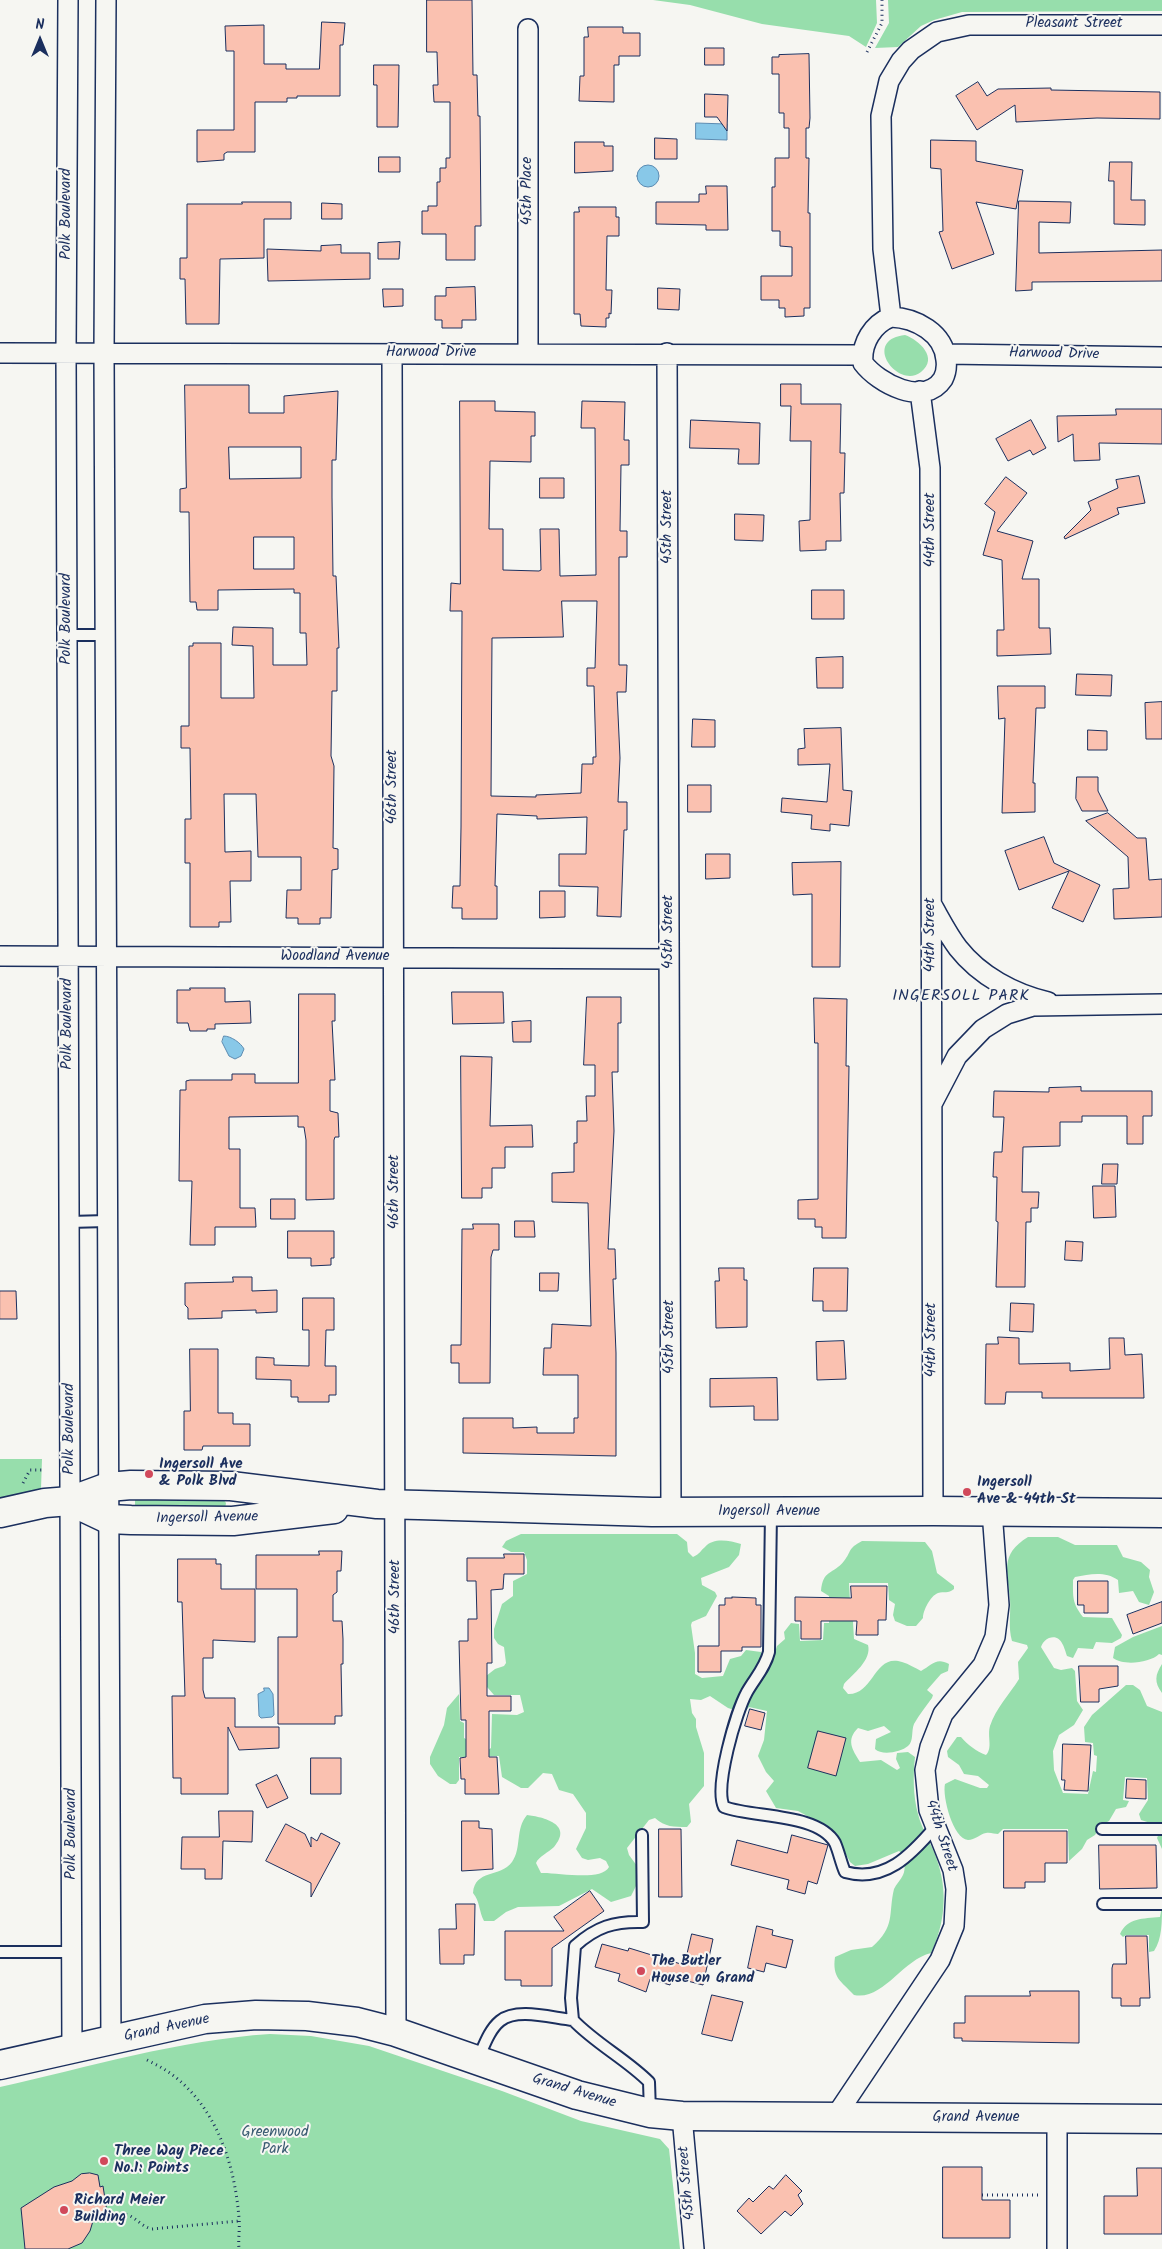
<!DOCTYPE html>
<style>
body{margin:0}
#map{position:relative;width:1162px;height:2249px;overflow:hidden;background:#f6f6f2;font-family:Kalam,sans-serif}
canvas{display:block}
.north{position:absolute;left:15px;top:15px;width:50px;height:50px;-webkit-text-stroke:4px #f6f6f2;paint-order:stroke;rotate:0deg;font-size:14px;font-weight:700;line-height:20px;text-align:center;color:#1b2f5e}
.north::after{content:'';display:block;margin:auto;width:18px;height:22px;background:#1b2f5e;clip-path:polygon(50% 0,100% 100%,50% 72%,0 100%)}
</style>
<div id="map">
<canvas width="1162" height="2249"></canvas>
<div class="north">N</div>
</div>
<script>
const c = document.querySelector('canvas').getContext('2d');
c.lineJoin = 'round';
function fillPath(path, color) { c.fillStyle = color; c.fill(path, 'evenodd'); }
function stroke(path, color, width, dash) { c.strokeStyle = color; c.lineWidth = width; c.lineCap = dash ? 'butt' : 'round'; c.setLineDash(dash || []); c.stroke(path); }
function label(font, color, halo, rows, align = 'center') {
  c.font = font + ' Kalam,sans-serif'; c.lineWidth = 4; c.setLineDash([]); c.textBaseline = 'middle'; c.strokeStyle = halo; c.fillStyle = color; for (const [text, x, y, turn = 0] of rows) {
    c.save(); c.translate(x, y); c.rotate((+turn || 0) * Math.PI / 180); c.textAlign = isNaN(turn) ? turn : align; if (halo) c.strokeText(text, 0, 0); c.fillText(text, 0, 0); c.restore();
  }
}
fillPath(new Path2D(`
 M653,0h223l1,23 -11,24 -17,-11 -87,-12 -72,-19z
 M888,0h274v11l-200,1 -28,8 -13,6 -23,21 -23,1 14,-25z
 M905,335c14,5 34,23 16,37 -23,18 -60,-32 -16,-37z
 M0,1459h42l-1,30 -6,4 -35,9z
 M135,1498l88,1 3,4 -1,6 -90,3z
 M521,1534h156l10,8 1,10 5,5c7,-3 7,-6 12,-10 9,-10 25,-6 36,-3l-2,11 -10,12 -28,11 1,7 13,7 2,4 -11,20 -14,6 -1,3 4,28v21l7,4 21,-2 7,-17 11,-3 5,-6 15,2v4l11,6 5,-16 8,-7 -1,-7 7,-9 8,1 1,17 23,-1 1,-17h5v-27l-8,-5c2,-22 12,-16 23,-30 8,-10 3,-12 18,-20l63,1 7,9 5,22 17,13v3c-6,5 -10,2 -16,4 -8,3 -15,18 -15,25l-7,8h-9l-12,-5 -2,-6 2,-11 -6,-4 -1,-17h-39l1,19 5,14 -2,6 1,17 14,6c4,15 -15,29 -24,39l-1,4 5,6c26,1 26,-41 54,-32 7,2 13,6 19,9 11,-6 15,-14 28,-7l-1,7 -7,3 -14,16 6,5 -1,3c-6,8 -13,17 -18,26 -3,7 0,17 -6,22 -7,6 -26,10 -33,3l1,-10 15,-7 -7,-6 -16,5 -10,-3c-12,12 -6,21 2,34l21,-2 16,10 3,-2 -4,-9 1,-6 11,-1 7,5c-2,19 -2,38 3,57 4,16 14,30 19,46 11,31 8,64 -6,93 -29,7 -48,48 -77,42 -13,-14 -22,-17 -19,-38l16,-7 21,-3c24,-21 16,-33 22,-58 2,-5 7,-9 9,-14 3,-6 1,-13 1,-20l-5,-4 -31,13 -13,2 -5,-4 -13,-25 -15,-13 -24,-13 -22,-3 -10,-17 8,-10 -8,-9 -8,-16 6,-16 3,-29 -18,-4 -5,6 -16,-5 -18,-12 -9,4 -11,-1 2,14 4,6v8l8,26v33l-15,18 2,18 -4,5c-13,0 -22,0 -32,-9l-6,2 -22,28 2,7 11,15 -1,10 -8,16 -20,6 -19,-13 -33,17 -41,1 -12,5 -12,9h-10c-5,-9 -4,-20 -11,-28 2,-24 27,-15 39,-31 10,-14 3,-33 15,-47 16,2 47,9 27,32 -6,6 -15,9 -18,16l5,10c15,-1 60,9 68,-6l-3,-6 -6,-3 -12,2 -6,-2 -6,-9 10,-21v-15l-13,-19 -14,-4 -7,-16 -9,-1 -15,15h-7l-19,-11 -3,-21 -40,1v23l-3,4h-6l-12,-8 -8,-12v-7l14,-32 3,-17 12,-14 1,27 4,2v15l24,12 3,-2 1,-34 25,1 7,-3 -4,-17h-26l-13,-15 14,-11 9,-3 2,-3 -2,-16 -6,-3 -4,-6v-9l8,-25 11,-8v-15l14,-7v-14l-3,-8h-13l-9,-5 4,-6z
 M1028,1537h30l17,8h42l6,12 18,5 9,8 -1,7 5,15 -5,13 -10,-3 -6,-11 -14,2 -1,-13c-13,-9 -28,-6 -43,-3l-2,3c0,17 -1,23 10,37l29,1 10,17 -1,3 -9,5 -16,-1 -3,7 -15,-1 -5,10 -6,-2c-3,-9 -6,-22 -18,-18 -4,2 -6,4 -8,9l13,21 7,2 11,-2 3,3 2,30 6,9 -9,15 -15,10 -6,16 1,19 9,23 25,1 5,-23 3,1 1,-16 -3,-1 -1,-12 -8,-1 -1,-15 8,-12 34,-30h7l7,5 7,16 15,6v137l-5,-11 4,-9 -1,-3 -19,-6 -2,-6 9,-14 -1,-22 -22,-1 -2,23 6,1 -3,6 -10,2 -7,12 -8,4 -6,10 -8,5 -5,9 -13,12 -1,-32h-65l-5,5c-3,0 -8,-2 -12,-1 -6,1 -11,7 -18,7 -15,-1 -26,-44 -23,-56l10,-5 25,9h7l2,-3 -11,-9 -14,-2 -5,-9 -11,-8 -1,-6 10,-14h4c7,8 15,14 25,18 7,-7 1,-19 4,-29 6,-18 19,-31 29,-47l-1,-17 10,-14 -1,-3 -15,-4c-4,-14 -1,-27 -2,-42 -2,-28 -11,-44 18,-62z
 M1162,1626v29l-3,-1c-9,9 -36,12 -46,4l2,-11 18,-10z
 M1162,1664v29c-8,-11 -7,-18 0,-29z
 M1162,1906c0,16 0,33 -8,45l-5,1v-17h-23l-3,2 -3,-3c8,-17 23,-15 40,-17z
 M270,2034l41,2 58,10 133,45 79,30 79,18 9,10 11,100h-680v-162c89,-20 179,-47 270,-53z`), '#97deac');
const water = new Path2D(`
 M696,123l31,1v16l-31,-1z
 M637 176a11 11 0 1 1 22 0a11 11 0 1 1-22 0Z
 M224,1036c7,0 17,7 20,13l-3,7 -6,3 -6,-3 -7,-14z
 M264,1688h5l4,6 1,21 -2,2 -11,1 -2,-2 -1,-22 6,-3z`);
fillPath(water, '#88c8e8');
stroke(water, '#5c8bb1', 1);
const building = new Path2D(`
 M427,0h45l1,75h4l1,41h2l1,110h-6v34h-29v-26h-24v-23h6v-5h9v-24h3v-14h6v-10h4v-56h-16l-1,-17h5l-1,-33h-10z
 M322,22l23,1 -2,22h-3v51h-43v2h-10v4h-32v50h-28l-3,2v6l-27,2v-32h37v-79h-8l-1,-25 39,-1v39h22v5h33z
 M588,27h35v6h17v23h-21v9h-5v37l-35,-1 1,-25h4v-39h4z
 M705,48h19v17h-19z
 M809,54l1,64 -1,10h-3v30h3l-1,55h2v95h-6v8l-19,1v-9h-6v-8h-18v-24h31v-29l-12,-1v-15h-8v-44h3v-29h14v-30h-5v-15h-5v-39h-7v-17h7v-2z
 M374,65h25l-1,62h-21v-42h-3z
 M978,82l9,14 11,-7 53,-1v2l109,2v27l-63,-1 -81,4 -1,-17 -38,25 -21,-34z
 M705,94l23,1 -1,36 -10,-14h-12z
 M655,138l22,1v20h-22z
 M931,140l45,1v20l47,9 -7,39 -40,-7 18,52 -42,15 -13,-37 4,-1 -2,-62 -10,-1z
 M575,142h29v4h9v25l-38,2z
 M379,157h21v15h-21z
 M1110,162h22l-1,38h14v25l-31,-1v-43h-5z
 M706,186h21l1,44h-22v-5l-50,-1v-22h43v-8h7z
 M1019,201l52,1 -1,21 -31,-1v31l123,-3v31l-130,1v8l-16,1z
 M242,202h49v17h-27v39l-44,1 -1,65h-33l-1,-45h-5v-21h7v-54h55z
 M322,203l20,1v15h-20z
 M579,207h37v10h3v19h-12l-1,54h6l-1,24 -2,-1v5h-3v9l-25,-1 -1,-12h-6v-102h5z
 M400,242l-1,17h-21v-16z
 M341,245v8h29v26l-102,2 -1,-32 54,2v-5z
 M475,287l1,33h-14v8h-20v-8h-7v-24h11v-8z
 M658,288l22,1 -1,21 -21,-1z
 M383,289h20v17l-19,1z
 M781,384h20v20h40l-1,49h5l-1,40h-4l1,48h-15v9l-26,1 -1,-30 11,-1 1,-79h-21l1,-35h-10z
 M185,385h64v28h35v-17l54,-5 -2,69h-4v37l1,79h3l3,72h-2v43h-5l-1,65 3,10 -1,82 5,1v20l-6,1 -1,48h-11v6h-22v-6h-12l1,-28h14v-33h-43l-2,-63h-32l1,58 26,-1v30h-21l1,41h-12v5h-29v-64h-5v-44h6l-1,-71h-9v-22h8v-80h4v-3h28v55h33l-1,-52 -21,-1 1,-18 40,1v37h34l-1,-32h-6v-40h-6v-4l-76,1v20h-21l-1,-8h-6l-1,-90h-9v-23l6,-1zM229,447h72v31l-71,1zM254,537h40v32h-40z
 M460,401h35v10l40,1v24h-4v26l-41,-1 -1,68h14v41l36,1 2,-1 -1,-41h19l1,47 36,-1 -1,-147h-14l1,-27 43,1 -1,38h5v25h-8l-1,66h7v26h-8v108h8l-1,27h-9l3,66 -2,44h9v28h-3l-3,87 -24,-1 1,-29 -39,-1v-32h27l1,-37 -50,2v-3l-40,-2 -2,72h2v33h-35v-11h-10l1,-22h7l1,-59 1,-216h-12l1,-28 9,1zM562,601h35l-2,67h-8v18h7l2,71h-3v7h-11l-1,29 -45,2v2l-45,-1 1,-158 71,-1z
 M1116,409h46v35l-63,-1 1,17 -26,1 -1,-27 -15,8 -1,-26 59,-1z
 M691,420l69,3 -1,41h-21l1,-15 -49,-1z
 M1031,420l15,28 -13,7 -3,-5 -22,11 -12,-22z
 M1139,476l6,27 -28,5 2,6 -54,25 -1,-2 27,-27 -3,-8 30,-14 -2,-8z
 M1006,477l21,16 -30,38 36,10 -11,38h17v49h11l1,26 -54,2v-26h7l-2,-70 -19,-5 12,-43 -10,-8z
 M540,478h24v20h-24z
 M735,514l29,1 -1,26 -28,-1z
 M812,590h32v29h-32z
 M843,657v31h-26l-1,-30z
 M1077,674l35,1 -1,21 -35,-1z
 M998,686h47v22h-9l-3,75h2v29l-33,1 3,-95 -6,1z
 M1162,702v37h-16l-1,-36z
 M693,719l22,1v27h-23z
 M841,728l2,62 9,1 -3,35 -19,-2v7l-19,-2 1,-14 -31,-3 1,-14 45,4 3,-38 -32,1v-16l7,-1 -1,-19z
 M1088,730l19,1v19h-19z
 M1077,777h21v14l10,20h-26l-6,-12z
 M688,785h23v27h-23z
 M1108,813l29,25h9l3,42 13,-1v38l-48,2 -1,-30 16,-1 -1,-31 -42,-36z
 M1044,837l10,26 46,22 -17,37 -31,-14 17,-37 -50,19 -14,-39z
 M706,854h24v24l-24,1z
 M841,862l-1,105h-28v-73l-19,1 -1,-32z
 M540,891h25v26l-25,1z
 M190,988h35v14l25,-1 1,22 -36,1v5h-8v2h-17l-2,-8h-11v-33h13z
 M452,992h51l1,31 -51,1z
 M299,994h36v27h-3l3,59h-5v31l8,2 1,24h-4l-1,3v59l-28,1v-60l-2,-13h-6v-11l-69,1v32h11v59h15l1,19h-41v18h-25l2,-64h-13l1,-91h6v-9l4,-1h42v-6h23v9h43z
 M587,997h34v26h-3v49h-6l2,59 -6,118h7l1,30h-3l3,74v103l-153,-3v-35h50v10l24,-1v6h37v-15h4v-43h-35l1,-27h7l1,-24 39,2 -3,-123 -36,-1v-29l22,-1v-29h3v-22h10l-1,-25h9v-31h-11z
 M814,998l33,1 -1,67h3l-3,172h-24v-11h-7v-8h-17v-19l20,-1v-156h-3z
 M531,1021v21h-18l-1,-20z
 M461,1056l31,1 -2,69 42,-1 1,22h-28v21h-13v20h-10v10h-20z
 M1081,1087v4h71v25h-9v28h-16v-28h-45v6h-22v24l-37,1 -1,45h17l-1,16h-7v14h-5l-1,65h-29l2,-65 -2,-1 1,-44h-4l1,-25h8l2,-35h-11l1,-26 55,1v-4z
 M1103,1164h15l-1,20h-15z
 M1093,1186h22l1,31 -22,1z
 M271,1199h24v20h-24z
 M515,1221h19l1,16h-20z
 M473,1224h26v26h-6l-2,7 -1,126h-31v-20h-8v-18h10l1,-116h11z
 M288,1231h46v27h-3v7l-20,1v-8h-23z
 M1066,1241l17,1 -1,19 -17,-1z
 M719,1268h25v12h3v47l-31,1 -1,-47h4z
 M814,1268h34l-1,43h-24v-10h-10z
 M540,1273h19l-1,18h-18z
 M233,1277h19v14l25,-1v22l-21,1v-3l-34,1v7l-34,1v-11l-3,-3v-22l48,-1z
 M0,1291h16l1,28h-17z
 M303,1298h31v32h-8l-1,36h11v29h-7v7h-31v-5h-7v-17l-35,-1v-22l18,1v7l35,1v-36h-6z
 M1011,1303l23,1 -1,28 -23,-1z
 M998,1337l21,1v26l51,-1v8l40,-2 -1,-31h15l1,17 17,-1 2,44h-102v-6h-36l-1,12h-20l1,-60h12z
 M844,1341l2,38 -29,1 -1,-38z
 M190,1349h28v64h15v11h17v22h-47l-1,4h-18v-39h6z
 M777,1378l1,42h-24v-14l-44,1v-28z
 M319,1551h23l-1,20h-4v21l-4,3v26h9l1,18v25h-2l1,52h-7v8h-57v-87h19v-48h-41v-34h63z
 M504,1554h20v20h-20l-1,15 -12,1 1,73h-5v33h24v15h-22v46h8l2,37h-34v-15h-4l-1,-21 6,-1v-37h-5l-2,-79h9v-22h9l-1,-38h-9v-23h37z
 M178,1559h38v5h5v25h34v53l-42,-2v18h-10v32l2,8h30v29h44v21l-40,2 -11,-23v67h-47v-16h-8l-1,-82h13l-3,-94h-4z
 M1078,1581h30v32h-24v-8h-6z
 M851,1586h36l-1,34h-8v15h-22l1,-14h-36v18h-20v-18h-6v-24l56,1z
 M732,1597l24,1v7h5v42h-19v4h-21v21h-23v-26h21v-41h6v-7h7z
 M1162,1602v21l-29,11 -6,-19z
 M1079,1666h39v20l-19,3v13h-18z
 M750,1709l15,4 -4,17 -16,-4z
 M818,1731l28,7 -10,38 -28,-8z
 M1063,1744l28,1 -3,46 -24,-1 1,-10h-3z
 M311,1758h30v36h-30z
 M277,1775l11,23 -21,10 -11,-23z
 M1127,1779l19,1v19l-20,-1z
 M219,1811h34l-1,31 -29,-1 -1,38h-17v-10h-24l1,-32h37z
 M462,1821h17v7l13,1 1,40 -31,2z
 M286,1824l19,10 6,13v-10l6,4 4,-8 19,10 -29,54v-14l-45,-22z
 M659,1829h22l1,68h-23z
 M1004,1831h63v32h-22v19h-20v6h-21z
 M792,1835l36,10 -11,39 -9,-3 -3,13 -18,-5 2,-9 -58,-15 6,-25 50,13z
 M1099,1845h57l1,43 -57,1z
 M590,1891l14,20 -52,37v38h-31v-6h-16v-49h59l-10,-14z
 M456,1904h19l-1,51h-10v9h-24l-1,-35h17z
 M757,1926l16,4 -1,5 21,5 -7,28 -20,-5 -2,9 -16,-4z
 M692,1934l21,5 -10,46 -31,-8 -2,8 -20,-6 -4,13 -28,-11 2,-7 -25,-7 7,-23 26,7 1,-3 55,17z
 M1126,1936h21l3,62h-10v8h-19v-8h-9v-30l1,-4h13z
 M1030,1991h49v52l-117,-2v-3h-8v-15h11v-27h65z
 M712,1995l31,7 -11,39 -30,-7z
 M943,2167h39v33h28v38h-67z
 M1137,2168h25v66h-58v-38h33z
 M90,2173l8,2 2,12 3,-1 4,26 -9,1 1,7 -6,1 -3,10 -8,12 -14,6h-43l-4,-41 33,-21 18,-6 9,-7z
 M786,2175l16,16 -4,4 5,9 -12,12 -6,-5 -24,23 -24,-23 12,-13 4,4 16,-16 4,3z`);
fillPath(building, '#fac1b0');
stroke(building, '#1b2f5e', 1);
const lane = new Path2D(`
 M67,635h38
 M69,1222l38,-1
 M771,1513l-2,139c-4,16 -14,26 -22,40 -11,20 -33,95 -23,115 30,11 94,6 111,36 4,9 6,20 10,29 40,11 66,-17 90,-45
 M1102,1829h60
 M642,1835l1,87c-29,-1 -47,5 -68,24l-4,52 2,22c23,24 53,39 76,62l1,30
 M1103,1904h59
 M0,1952h73
 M478,2059c6,-13 11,-29 22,-38 17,-14 52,-3 73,-1`);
const street = new Path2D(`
 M68,0l-2,353 6,1696
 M106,0l-2,353 7,1687
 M528,29v324
 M891,317l-8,-68 -2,-133 8,-35 12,-20 10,-11 26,-18 32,-7h193
 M891,317c25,1 53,16 55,43 1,7 0,13 -3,19 -19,29 -65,4 -80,-16 -2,-20 10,-39 28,-46z
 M0,353l862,2
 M392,353l4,1679
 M667,353l4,1159
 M945,354l217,3
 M920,391l10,77 3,1043
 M932,905c8,14 16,30 26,43 22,28 56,46 90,54
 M0,956l669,3
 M933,1102l24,-46 26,-27 24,-15 26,-8 129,-2
 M682,2116l12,133
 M835,2117l105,-157 14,-34 2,-37 -3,-19 -24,-60 -4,-40 5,-23 13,-33 40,-49 12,-28 4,-32 -7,-94
 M1057,2118v131`);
const secondary = new Path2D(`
 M70,1501l38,18 23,1 102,1 101,-12
 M0,1513l45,-10 25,-2 38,-14 23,-2 100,1 146,18 42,1 233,7 281,-1 229,2
 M0,2065l205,-46 51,-4 51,1 50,6 39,10 181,63 73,18 32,3 480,3`);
stroke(lane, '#1b2f5e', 14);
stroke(street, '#1b2f5e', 22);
stroke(secondary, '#1b2f5e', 31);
stroke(new Path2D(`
 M867,52l15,-29v-23
 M23,1483l7,-13h12
 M147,2060c12,6 23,12 33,21 39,34 55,87 59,137 1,11 -1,21 0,31
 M982,2195h57
 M121,2214c14,0 18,12 31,15l87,-8`), '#1b2f5e', 3, [1, 4]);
stroke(lane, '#f6f6f2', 10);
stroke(street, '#f6f6f2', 19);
stroke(secondary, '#f6f6f2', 28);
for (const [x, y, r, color] of [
 [149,1474,5,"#d1495b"],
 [967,1492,5,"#d1495b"],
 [641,1971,5,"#d1495b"],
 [104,2161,5,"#d1495b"],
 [64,2210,5,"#d1495b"]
]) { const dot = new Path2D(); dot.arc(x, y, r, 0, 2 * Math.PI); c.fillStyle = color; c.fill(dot); stroke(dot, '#f6f6f2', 2); }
label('15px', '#1b2f5e', '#f6f6f2', [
 ["Pleasant Street",1074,24],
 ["45th Place",528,191,-90],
 ["Polk Boulevard",67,214,-90],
 ["Harwood Drive",431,353],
 ["Harwood Drive",1054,355,1],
 ["45th Street",668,527,-90],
 ["44th Street",931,530,-90],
 ["Polk Boulevard",67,619,-90],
 ["46th Street",393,787,-90],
 ["45th Street",669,932,-90],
 ["44th Street",931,935,-90],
 ["Woodland Avenue",335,957],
 ["Polk Boulevard",68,1024,-90],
 ["46th Street",395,1192,-90],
 ["45th Street",670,1337,-90],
 ["44th Street",932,1340,-90],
 ["Polk Boulevard",70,1429,-90],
 ["Ingersoll Avenue",769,1512],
 ["Ingersoll Avenue",207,1519,-1],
 ["46th Street",396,1597,-90],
 ["Polk Boulevard",72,1834,-90],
 ["44th Street",940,1836,72],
 ["Grand Avenue",167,2029,-12],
 ["Grand Avenue",574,2092,17],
 ["Grand Avenue",976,2118],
 ["45th Street",688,2183,-95]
]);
label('bold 15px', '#1b2f5e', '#f6f6f2', [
 ["Ingersoll Ave",159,1465],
 ["& Polk Blvd",159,1482],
 ["Ingersoll",977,1483],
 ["Ave & 44th St",977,1500],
 ["The Butler",651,1962],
 ["House on Grand",651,1979],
 ["Three Way Piece",114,2152],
 ["No.1: Points",114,2169],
 ["Richard Meier",74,2201],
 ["Building",74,2218]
], 'left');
label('15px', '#3a5b72', '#f6f6f2', [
 ["Greenwood",275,2133],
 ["Park",275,2150]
]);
c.letterSpacing = '1px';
label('16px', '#1b2f5e', '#f6f6f2', [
 ["INGERSOLL PARK",961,997]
]);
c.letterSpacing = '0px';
</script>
